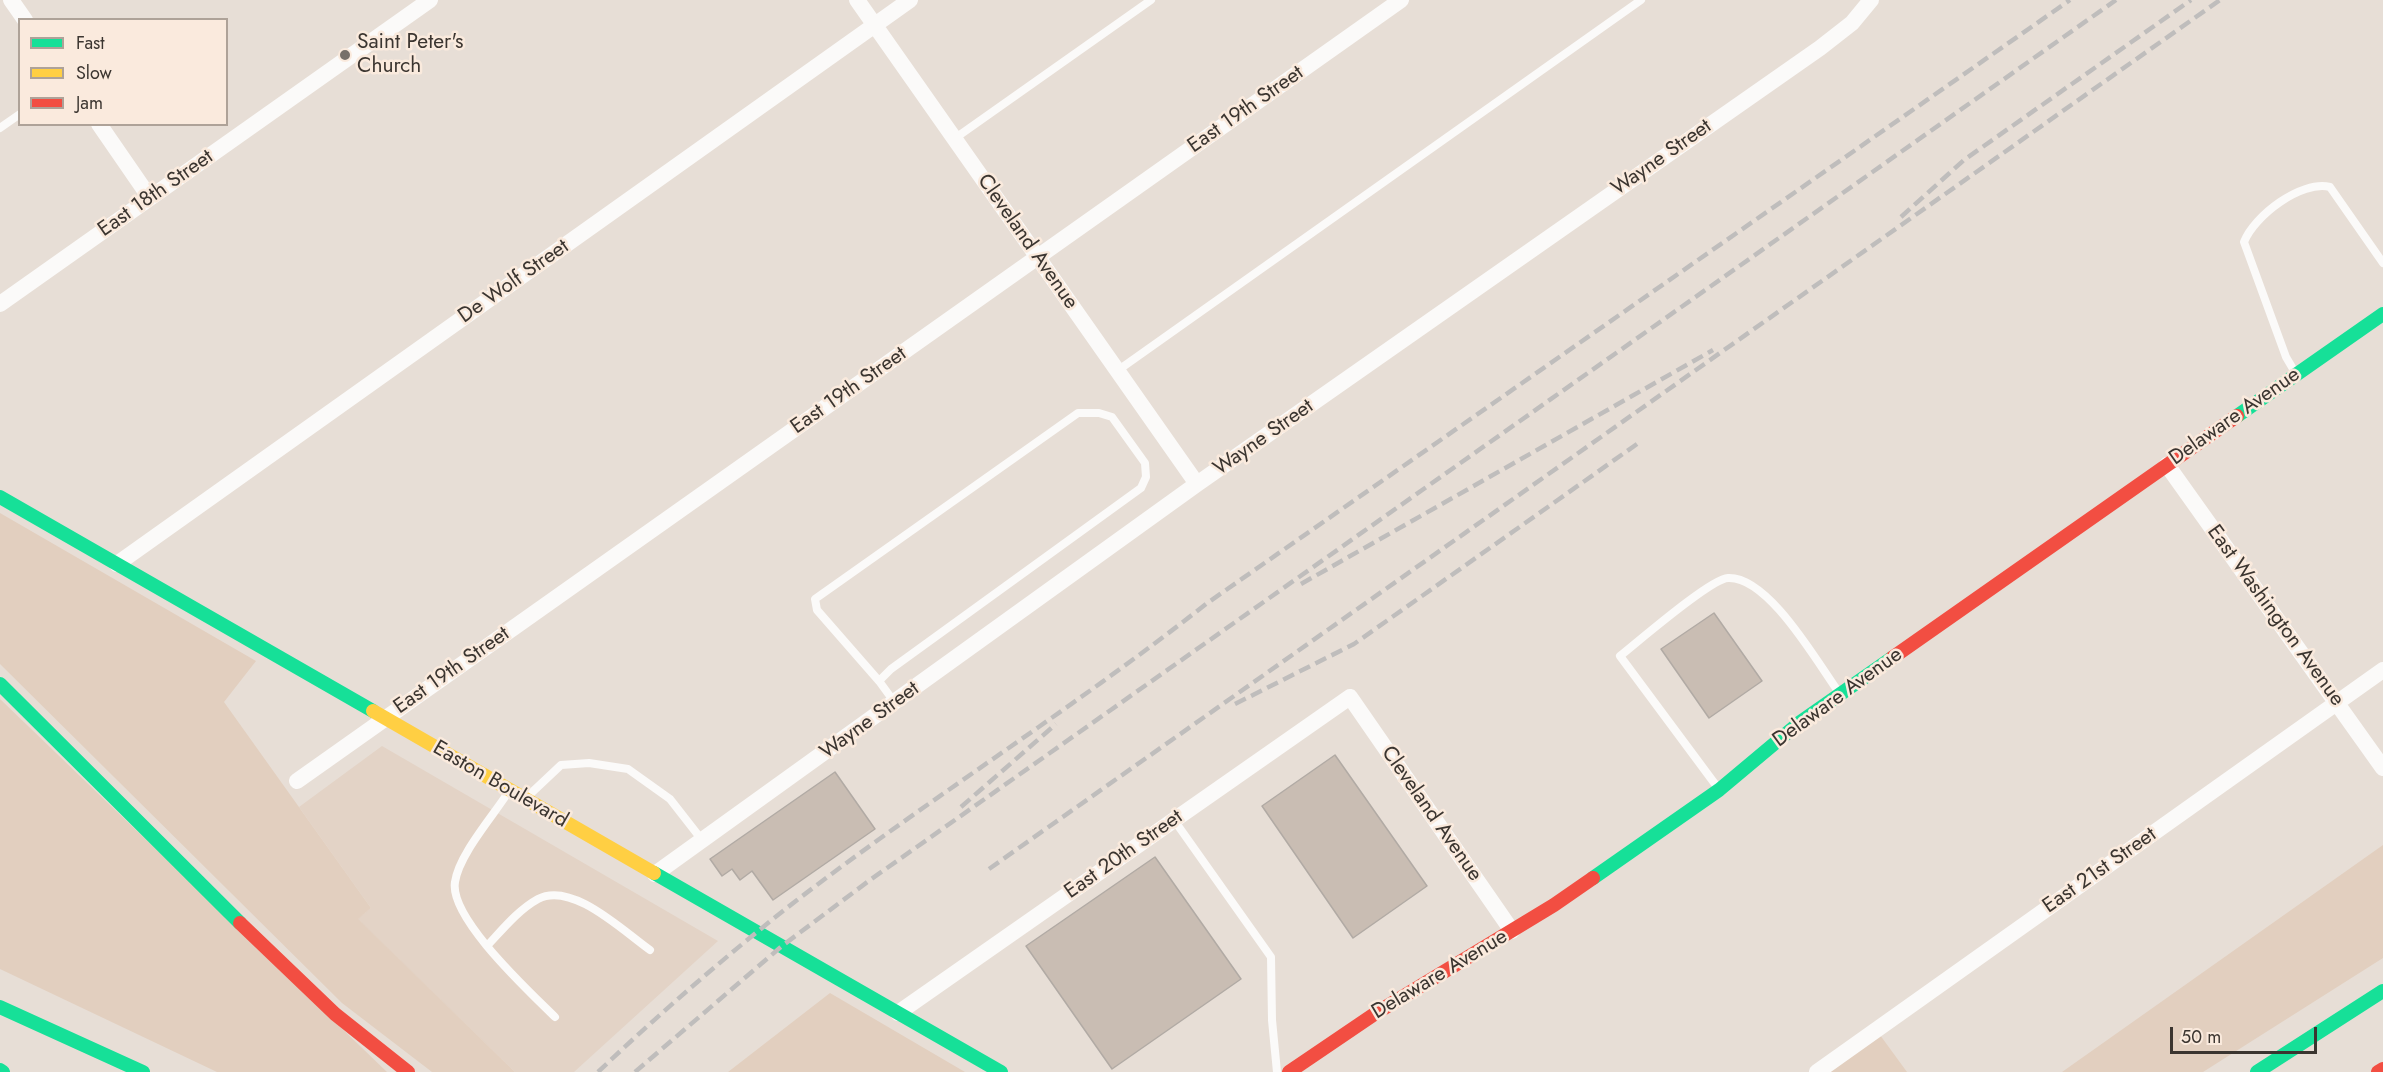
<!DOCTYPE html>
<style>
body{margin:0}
#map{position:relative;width:2383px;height:1072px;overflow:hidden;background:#e7ded6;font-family:Jost,sans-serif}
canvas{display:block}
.legend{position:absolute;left:18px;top:18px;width:210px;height:108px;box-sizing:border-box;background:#faeadd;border:2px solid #aea298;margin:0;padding:8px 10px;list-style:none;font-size:18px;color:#3b3530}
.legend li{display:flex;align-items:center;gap:12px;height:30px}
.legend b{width:30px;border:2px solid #aea298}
.scale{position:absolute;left:2170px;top:1027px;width:147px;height:27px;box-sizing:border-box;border:3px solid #3b3530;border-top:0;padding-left:8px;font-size:18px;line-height:21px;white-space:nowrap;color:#3b3530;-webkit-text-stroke:4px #faeadd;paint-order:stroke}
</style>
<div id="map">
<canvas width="2383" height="1072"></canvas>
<ul class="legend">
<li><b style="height:8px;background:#16e098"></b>Fast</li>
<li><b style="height:8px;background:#ffcf43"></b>Slow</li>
<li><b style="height:8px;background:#f24e42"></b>Jam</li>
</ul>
<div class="scale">50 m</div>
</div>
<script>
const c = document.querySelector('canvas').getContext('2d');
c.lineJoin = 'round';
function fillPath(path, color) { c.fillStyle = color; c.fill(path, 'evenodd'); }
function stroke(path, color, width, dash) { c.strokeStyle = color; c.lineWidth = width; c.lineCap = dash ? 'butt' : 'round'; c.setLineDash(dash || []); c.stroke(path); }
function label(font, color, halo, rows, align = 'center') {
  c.font = font + ' Jost,sans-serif'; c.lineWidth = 5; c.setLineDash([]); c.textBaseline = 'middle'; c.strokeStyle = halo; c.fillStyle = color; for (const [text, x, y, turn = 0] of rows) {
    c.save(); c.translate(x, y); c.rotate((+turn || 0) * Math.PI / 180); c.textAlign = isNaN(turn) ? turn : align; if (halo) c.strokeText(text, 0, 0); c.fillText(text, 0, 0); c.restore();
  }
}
fillPath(new Path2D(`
 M382,746l336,195 -144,131h-59l-158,-153 14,-11 -72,-101z`), '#e3d3c6');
fillPath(new Path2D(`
 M0,513l256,148 -32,41 147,206 -13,11 157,153h-83l-90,-69 -342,-339z
 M0,699l387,373h-170l-217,-103z
 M2383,845v113l-180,114h-141z
 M830,993l135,79h-237z
 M1880,1035l27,37h-79z`), '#e2cfbf');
const building = new Path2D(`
 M1714,613l48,68 -53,37 -48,-69z
 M1335,755l92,131 -74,52 -91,-132z
 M835,772l40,57 -102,71 -21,-29 -12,9 -8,-11 -10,7 -12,-17z
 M1155,857l86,122 -129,90 -86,-123z`);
fillPath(building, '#c9bdb3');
stroke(building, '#b1aaa4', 1.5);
stroke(new Path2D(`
 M0,128l20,-14
 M954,139l197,-139
 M1117,371l524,-371
 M2296,374l-10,-17 -42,-115c10,-26 57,-62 86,-55l53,76
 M879,681l-62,-71 -2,-11 263,-186h21l13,4 33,46 1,14 -5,11 -250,181 -12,12 16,22
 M1718,788l-98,-132c19,-15 90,-77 108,-78 41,-2 90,86 112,116
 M509,791c-15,24 -50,63 -54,91 -6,36 75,110 100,135
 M527,797l34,-32 28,-2 39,6 42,30 32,41
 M1174,820l97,137 1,63 5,52
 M487,946c15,-16 31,-36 51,-47 34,-18 85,32 112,51`), '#fbfaf9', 8);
stroke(new Path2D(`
 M11,0l14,20
 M857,0l340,484
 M99,124l51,74
 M0,304l430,-304
 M2167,465l216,303
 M117,564l793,-564
 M297,781l1104,-781
 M655,874l542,-390 623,-436 32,-25 19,-23
 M898,1013l452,-316 162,234
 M1817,1072l566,-402`), '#fbfaf9', 16);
stroke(new Path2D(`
 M2237,416l146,-102
 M0,497l373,214
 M0,684l240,239
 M654,873l347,199
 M1593,878l126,-88 80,-67 93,-65
 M0,1007l143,65
 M0,1070l3,2
 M2257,1072l126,-81`), '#16e098', 14);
stroke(new Path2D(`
 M373,711l281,162`), '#ffcf43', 14);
stroke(new Path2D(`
 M1892,658l345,-242
 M240,923l95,91 73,58
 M1289,1072l87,-59 178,-108 39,-27
 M2378,1072l5,-3`), '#f24e42', 14);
stroke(new Path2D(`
 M1901,217l63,-57 227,-160
 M1301,584l412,-234
 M1235,704l119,-60 283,-200
 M961,807l95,-83
 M989,869l1231,-869
 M598,1072c59,-56 121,-110 185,-161 137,-107 286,-199 423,-307l864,-604
 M635,1072l147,-126 88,-66 1246,-880`), '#bfbdbc', 4.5, [12, 6]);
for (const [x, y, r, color] of [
 [345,55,6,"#77706a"]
]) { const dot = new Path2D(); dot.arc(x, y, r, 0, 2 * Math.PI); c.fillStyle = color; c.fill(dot); stroke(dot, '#faeadd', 2); }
label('21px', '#3b3530', '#faeadd', [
 ["Saint Peter's",357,43],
 ["Church",357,67]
], 'left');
label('21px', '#3b3530', '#faeadd', [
 ["East 19th Street",1246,110,-35],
 ["Wayne Street",1662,158,-35],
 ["East 18th Street",156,194,-35],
 ["Cleveland Avenue",1027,242,55],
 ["De Wolf Street",514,282,-35],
 ["East 19th Street",849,391,-35],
 ["Delaware Avenue",2235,417,-35],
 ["Wayne Street",1264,438,-35],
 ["East Washington Avenue",2275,616,54],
 ["East 19th Street",452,671,-35],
 ["Delaware Avenue",1838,698,-36],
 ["Wayne Street",870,721,-36],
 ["Easton Boulevard",500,785,30],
 ["Cleveland Avenue",1431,814,55],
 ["East 20th Street",1124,855,-35],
 ["East 21st Street",2100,871,-35],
 ["Delaware Avenue",1440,975,-31]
]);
</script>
